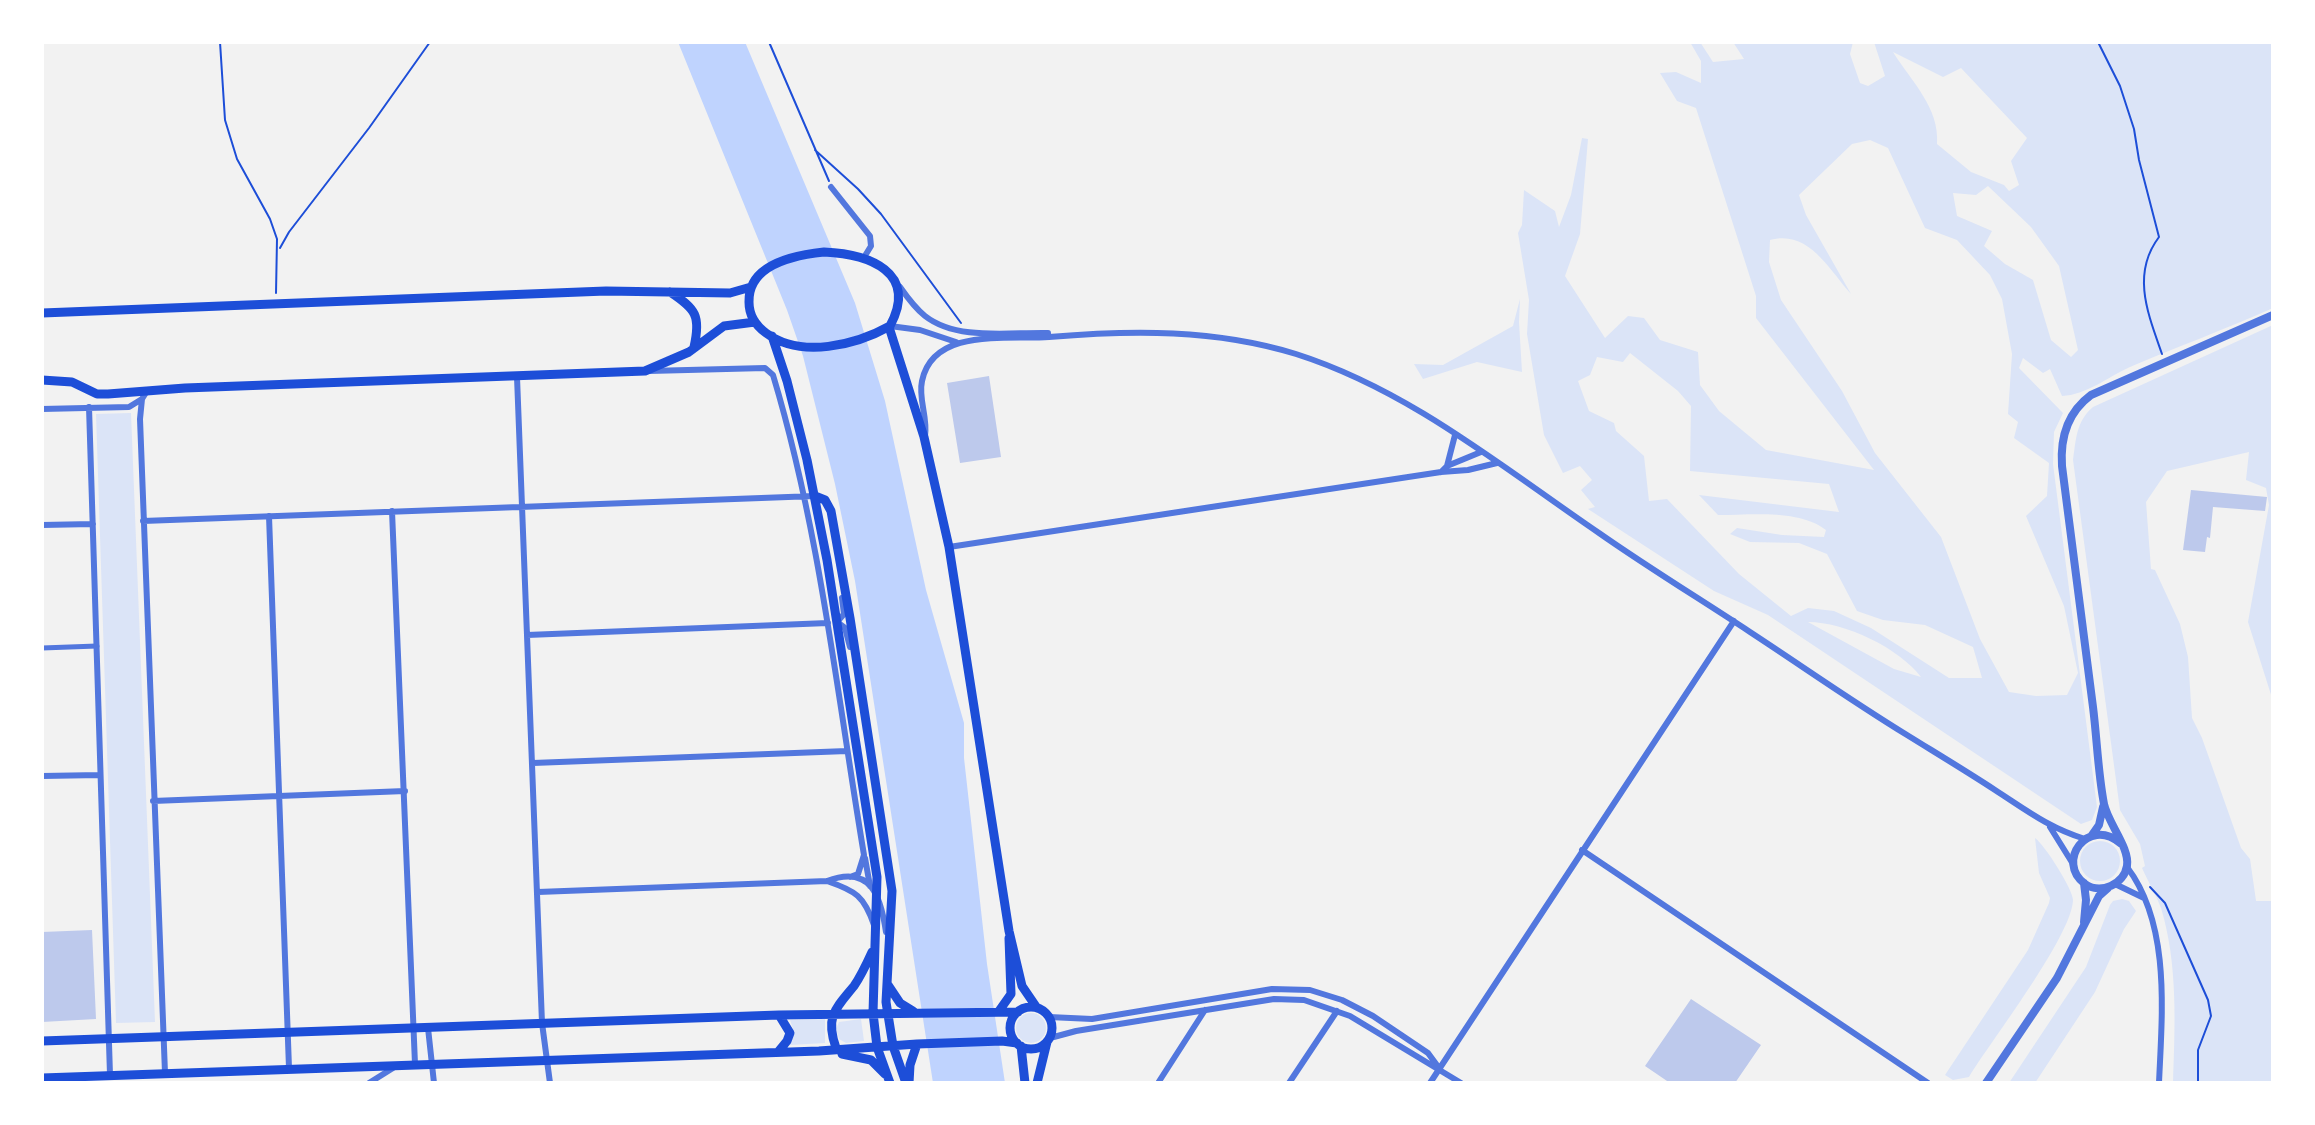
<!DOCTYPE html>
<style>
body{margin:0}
#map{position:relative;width:2315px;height:1125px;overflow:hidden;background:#f2f2f2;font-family:Arial,sans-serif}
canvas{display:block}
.frame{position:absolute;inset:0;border:44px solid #fff;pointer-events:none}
</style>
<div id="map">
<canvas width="2315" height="1125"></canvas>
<div class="frame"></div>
</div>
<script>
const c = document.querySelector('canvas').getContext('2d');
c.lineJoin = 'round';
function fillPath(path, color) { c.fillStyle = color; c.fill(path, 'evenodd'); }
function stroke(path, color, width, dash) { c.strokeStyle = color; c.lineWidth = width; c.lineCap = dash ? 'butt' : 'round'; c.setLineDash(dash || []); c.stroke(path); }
fillPath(new Path2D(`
 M1690,42h10l13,20 31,-3 -11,-17h120l-3,12 10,29 8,3 17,-10 -11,-34h399v266c-47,21 -96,39 -143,59 -22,10 -44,28 -68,29l-12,-27 -7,4 -20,-15 -4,10 44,45 -9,19 -1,32 44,343 -5,13 -11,4 -313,-209 -54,-24 -126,-82 7,-2 -14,-17 11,-10 -12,-14 -17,7 -19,-38 -17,-101 2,-34 -11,-67 4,-8 2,-35 31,21 4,16 12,-32 11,-57 6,1 -8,95 -15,42 40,62 23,-22 16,2 16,22 38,12 2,33 19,26 47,39 108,20 -118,-152v-22l-60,-188 -19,-7 -17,-28 16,-1 25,11v-22zM1893,52l50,25 18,-9 66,70 -16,23 8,24 -10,6 -5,-6 -33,-13 -34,-28c3,-36 -26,-63 -44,-92zM1870,140l18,8 37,80 32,12 33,35 12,24 10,55 -4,60 10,8 -4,16 35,25 -2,33 -21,20 38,90 14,67 -11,22 -31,1 -27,-4 -29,-53 -39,-102 -66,-84 -33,-62 -61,-91 -12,-38 1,-22c38,-11 59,29 81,54l-45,-79 -7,-20 53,-51zM1988,186l43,41 28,39 19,84 -7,7 -20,-17 -18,-60 -28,-16 -21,-18 8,-15 -35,-15 -4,-23 23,2zM1630,353l48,38 13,15 -1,65 139,13 10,28 -140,-17 19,20c33,0 81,-6 108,15l-2,7 -42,-2 -45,-7 -7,6 20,8 49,1 28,11 30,57 26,9 42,5 48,22 9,31h-33l-78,-50 -37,-17 -26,-3 -17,8 -52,-42 -72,-75 -18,2 -5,-45 -28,-25 -2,-8 -25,-12 -11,-30 12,-6 7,-18 26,5zM1808,622c37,0 91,26 113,55l-27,-8z
 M1520,299l-1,23 3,50 -45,-10 -54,17 -9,-15 29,1 70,-39z
 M2273,325v376l-25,-79 21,-117 -3,-17 -20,-8 3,-28 -82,19 -21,31 5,67 4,1 25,54 8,33 4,61 10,20 39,110 9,11 6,42h15v16l2,3v163h-100c2,-58 5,-119 -12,-175 -5,-13 -13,-27 -19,-40l3,-2 -5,-22 -20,-34 -47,-350c3,-20 3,-39 20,-53z
 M131,413l24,609 -39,1 -20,-609z
 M2035,838c9,6 38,51 38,62 -1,36 -82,141 -104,177l-16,3 -8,-5 83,-125 21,-47 1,-5 -11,-25z
 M2080 861a20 20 0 1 1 40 0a20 20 0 1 1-40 0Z
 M2122,899l7,2 7,10 -12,18 -29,63 -60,91h-26l77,-116 24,-62 3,-4z
 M1016 1028a15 15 0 1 1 30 0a15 15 0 1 1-30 0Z
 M825,1019v24l-35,2 3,-16 -3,-9z
 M861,1019l3,22 -18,2 -7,-4 -3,-10 3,-7z`), '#dbe4f7');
fillPath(new Path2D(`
 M678,42h67l110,261 30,98 41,189 38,133v35l23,206 18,119h-72l-78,-502 -20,-97 -32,-128 -16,-46z`), '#bfd3fe');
fillPath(new Path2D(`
 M989,376l12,81 -41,6 -13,-80z
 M2191,490l76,7 -2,14 -52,-4 -3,31 -3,-1 -2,15 -22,-2z
 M92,930l4,89 -54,3v-90z
 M1691,999l70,46 -26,38h-65l-25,-17z`), '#bdc9ec');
stroke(new Path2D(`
 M220,42l5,78 12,39 33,60 7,20 -1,54
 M769,42l60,139
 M2098,42l22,44 14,43 5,31 20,77c-28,37 -11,77 3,117
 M815,150l43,39 23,25 80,109
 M280,248l9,-16 80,-104 61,-86
 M2150,887l15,16 43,97 3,16 -13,34v33`), '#1d4ed8', 2);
stroke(new Path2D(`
 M42,648l55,-2`), '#5277de', 5);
stroke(new Path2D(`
 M831,187l39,49 1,10 -8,13
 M900,287c7,10 15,21 25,29 32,25 84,16 123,17
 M890,326l30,4 36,12
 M649,371l116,-3 8,7c47,156 64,319 91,480l-6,19 -8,3
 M517,377l25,646 8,60
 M147,391l-5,8 -2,20 25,654
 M89,407l21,668
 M42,409l87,-2 13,-8
 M925,436c3,-19 -7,-37 -3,-55 11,-54 86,-41 127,-44 83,-7 166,-8 247,17 113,36 206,113 303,179 50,35 101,66 151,99 52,34 103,70 157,103 29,18 59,36 88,55 31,20 54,38 90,49
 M1447,466l8,-31
 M1441,472l6,-6 34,-14
 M392,511l23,553
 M269,516l20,552
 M143,521l672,-25
 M42,525l51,-1
 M949,547l492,-75 27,-2 29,-7
 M842,598l2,16 -7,8 8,6 5,19
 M527,635l301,-12
 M533,763l314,-12
 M42,776l58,-1
 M153,801l252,-10
 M2050,827l23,37
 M1582,850l346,233
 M865,858l5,28
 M2127,867c44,58 35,146 32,216
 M827,881c29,10 37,15 47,44
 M2115,884l29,14
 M538,892l289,-11c45,-17 54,17 59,51
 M1049,1017l43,2 180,-30 38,1 32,10 31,16 55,37 11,15
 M428,1028l6,55
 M1050,1038l26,-7 198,-32 30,1 46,16 111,67
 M369,1083l24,-15
 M1158,1083l47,-73
 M1289,1083l48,-72
 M1430,1083l304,-462`), '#5277de', 6);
stroke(new Path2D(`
 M2092,835l7,-10 4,-18
 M2120,843c-32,-27 -65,19 -35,41 16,11 39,0 42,-18 3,-18 -19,-43 -23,-62 -6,-31 -7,-65 -11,-97 -10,-80 -21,-161 -31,-241 -2,-29 6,-54 29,-71l182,-80
 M2084,922l2,-22 -2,-17
 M1986,1083l71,-105 42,-82 9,-8`), '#5277de', 8);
stroke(new Path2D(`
 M824,252c45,2 95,20 66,74 -34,19 -89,33 -124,7 -11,-8 -17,-18 -17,-31 -1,-38 46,-47 75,-50z
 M670,292c26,17 31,24 24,55
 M42,313l564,-22 124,2 21,-6
 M889,327l35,110 25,110 60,384 13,55 15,22
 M772,336l15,45 20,79 20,100 50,317 -4,136 4,34 13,36
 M42,380l30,2 25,12h11l77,-6 460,-17 44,-19 35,-26 31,-4
 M815,496l10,4 6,11 19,107 42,273 -6,111 7,44 13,37
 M888,985l12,18 13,8
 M1010 1028a21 21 0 1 1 42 0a21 21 0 1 1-42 0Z
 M999,1011l12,-17 -2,-56
 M42,1041l737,-26 239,-3
 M1021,1046l4,37
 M778,1052l9,-11 3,-8 -11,-18
 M842,1054l29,6 14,14
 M848,1054l-12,-6c-11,-31 -1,-39 18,-62 7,-10 13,-23 18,-34
 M42,1078l777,-27 98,-7 85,-3 15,2
 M909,1083l1,-18 7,-21
 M1037,1083l10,-41`), '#1d4ed8', 9);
</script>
